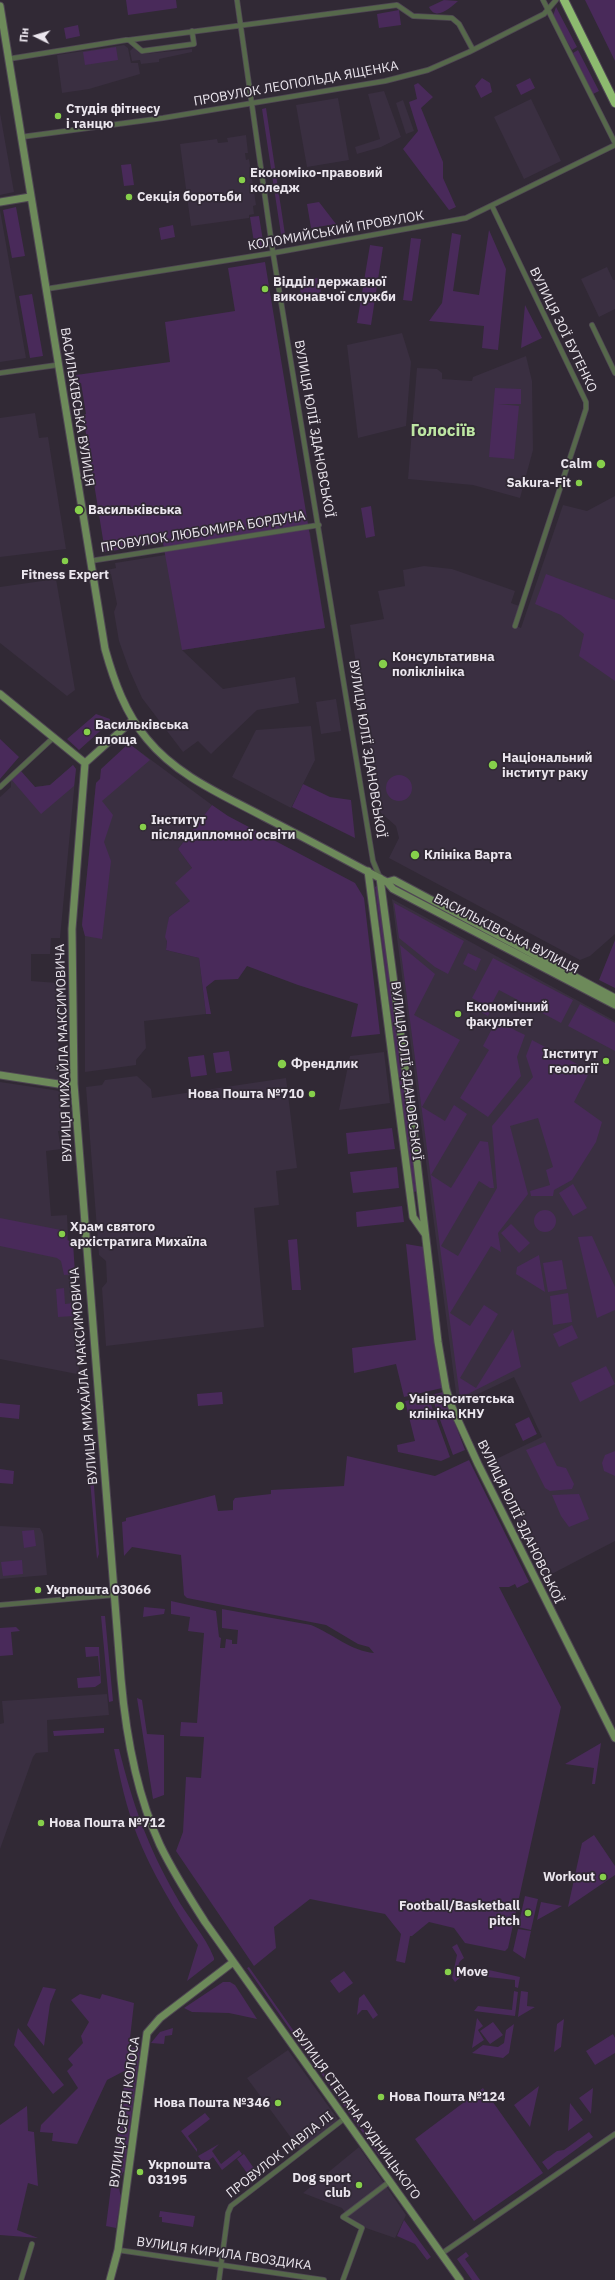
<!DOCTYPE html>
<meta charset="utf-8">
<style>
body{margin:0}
#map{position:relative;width:615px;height:2280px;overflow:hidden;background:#312935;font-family:"IBM Plex Sans",sans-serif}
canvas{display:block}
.north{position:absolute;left:16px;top:16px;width:40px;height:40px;-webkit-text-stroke:3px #312935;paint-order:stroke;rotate:275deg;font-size:11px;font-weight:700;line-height:16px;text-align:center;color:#ebe6ee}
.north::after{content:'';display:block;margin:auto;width:14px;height:18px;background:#ebe6ee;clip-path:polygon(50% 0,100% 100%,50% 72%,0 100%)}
</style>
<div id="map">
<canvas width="615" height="2280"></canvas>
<div class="north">Пн</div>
</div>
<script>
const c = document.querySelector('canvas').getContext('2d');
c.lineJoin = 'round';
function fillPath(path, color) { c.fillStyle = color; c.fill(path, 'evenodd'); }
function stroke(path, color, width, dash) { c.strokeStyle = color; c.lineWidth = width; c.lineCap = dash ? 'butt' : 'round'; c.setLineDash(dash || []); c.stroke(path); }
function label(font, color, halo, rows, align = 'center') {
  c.font = font + ' "IBM Plex Sans",sans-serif'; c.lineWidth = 3.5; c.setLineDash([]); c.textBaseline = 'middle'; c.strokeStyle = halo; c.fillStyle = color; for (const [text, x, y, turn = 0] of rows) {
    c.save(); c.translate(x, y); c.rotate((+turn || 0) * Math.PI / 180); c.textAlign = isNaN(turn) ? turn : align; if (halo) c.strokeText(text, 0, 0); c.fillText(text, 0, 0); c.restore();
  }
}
fillPath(new Path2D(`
 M124,45l4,3 3,15h7l2,11 -51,15 -27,4 -5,-38z
 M134,47l4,5 6,2 48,-5v3l-33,7v3l-18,2 -1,-4 -8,1 -2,-10z
 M384,91l17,46 -20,10 -24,7 -2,-7 25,-8 -12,-45z
 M338,98l11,62 -42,7 -11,-62z
 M531,99l30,62 -37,18 -30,-62z
 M403,100l11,31 -8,3 -10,-31z
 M0,113l14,79 -14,3z
 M246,135l2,18h-3l1,7 3,-1 7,46 -3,1 1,8 -5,1v3l-58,8 -11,-82 37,-5 1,4 10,-1 -1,-4z
 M0,210l26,148 -26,4z
 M607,267l6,13h2v29l-16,8 -18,-38z
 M402,333l9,29 -5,64 -48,12 -11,-93z
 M526,356l6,25 1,69 -13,48 -47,-13 -65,-6 9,-111 20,1 5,4v6l30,2 1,-4z
 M35,413l4,25 9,-1 18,112 -66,8v-139z
 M615,496v438l-25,22 -10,4 -191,-102 10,-20 -3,-12 -17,-15 -29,-186 34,-6 -6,-28 27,-5 -2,-16 21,-4 28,3 63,22 -4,12 8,3 -6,19 8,3 42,-123 24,6z
 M310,532l15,96 -143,22 41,39 72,-12 4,26 -42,7 -46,44 -13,-13 -15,11 -41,-54 -13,-29 -10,-28 -5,-29 3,-8 -6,-30h-3l-1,-4 9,-2 -1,-5z
 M56,579l19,111 -8,6 -67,-53v-56z
 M336,699l5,32 -20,3 -5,-32z
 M311,726l4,34 -24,48 -59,-31 24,-47z
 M135,748l77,57 -34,44 14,19 -2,33 -21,16 -3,33 33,8 7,56 -62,7 2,27 -10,12v5l-51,7v-136l-3,-11 14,-142z
 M73,765l3,4 -16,169h-9l-1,16h-19v27l27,2 1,97 -59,-10v-273l11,-10v-8l9,-9 15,17 15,-2z
 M392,899l223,122v520l-71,37 -56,-115 54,-26 -28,-60 -55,26 -3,-10z
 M384,1052l6,51 -51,7 11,-54z
 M137,1076l14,13 1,9 134,-20 11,90 -21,3 3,34 -25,3 10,119 -158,19 -4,-58 5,-6 -1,-21 -7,-6 -13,-168 16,-2 3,-5z
 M0,1082l60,9 2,40h-4l3,18 -15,2 5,65 16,-1 3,66h4l1,21h-2l6,68 -2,4 -77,-15z
 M0,1526l40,2 3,6 4,41 -47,4z
 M107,1694l2,21 -62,5 1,32 -12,1 -3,4 -33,92v-125l4,-1 -2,-22z
 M288,2050l51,71 -39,29 -53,-72z
 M359,2147l47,68 -11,23 -29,-10 -18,-11 -6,-9 -39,-15z`), '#3a2f41');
fillPath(new Path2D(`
 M126,0h50l1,8 -49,7z
 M444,0l14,1c-7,6 -22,21 -29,6z
 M585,0h30v61z
 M556,7l21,40 -5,3 -19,-34z
 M399,10l2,15 -22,3 -2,-14z
 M78,25l2,11 -14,3 -2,-11z
 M116,47l2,13 -33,5 -2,-13z
 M578,50l21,41 -6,3 -20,-41z
 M482,78l8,5 2,9 -11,6 -6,-12z
 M530,78l5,10 -14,7 -5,-10z
 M418,83l15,14 -12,11 22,54v16l13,29 -7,3 -46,-61 15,-18 -9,-29 8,-3 -3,-14z
 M266,108l20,133h-4l-20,-132z
 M131,164l3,21 -10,1 -3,-21z
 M319,202l17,22 -25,4 -4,-24z
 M16,207l9,49 -13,2 -9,-48z
 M259,216l5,31 -9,2 -5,-32z
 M173,225l2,12 -14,3 -2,-12z
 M489,230l17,39 -8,81 -16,-2 2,-22 -55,-5 13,-18 10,-70 9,2 -8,56 26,4z
 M411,238l10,1 -9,62 -9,-1z
 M370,245l13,2 -12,78 -14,-2z
 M265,262l60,366 -143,22 -19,-107 -58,9 -22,-137 3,-1 -5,-31 -3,1 -2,-9 94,-13 -5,-40 70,-11 -7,-43z
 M319,278l2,15 -20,3 -2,-16z
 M32,294l11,62 -13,2 -11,-62z
 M525,305l17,33 -21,10z
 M495,388l26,1v15h-23l21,2 -5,53 -25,-2z
 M371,506l4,30 -9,2 -5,-30z
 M546,574l69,26v81l-36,-25 5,-22 -23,-19 -26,-11z
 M96,714l14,5 -1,4 -30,27 -12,-11z
 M0,739l19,18 -19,22z
 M127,745h4l19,15 -48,41 11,14 -9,27 7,19 -9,78 -17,-3 -3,-11 14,-142 4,-4 1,-10z
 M73,765l3,4 -2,17 -33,28 -30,-35 9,-9 15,17 15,-2z
 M386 788a13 13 0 1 1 26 0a13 13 0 1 1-26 0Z
 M303,784l27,13 21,3 4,38 -63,-31z
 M212,805l16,11 127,67 9,15 16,136 -29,3 7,-33 -60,-19 -51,-19 -9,13 -23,1 -9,7 5,27h-5l-7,-56 -33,-8 1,-9 -2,-4 4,-20 21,-16 -15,-18 17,-15 -14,-19z
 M378,885l41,306 -6,1 -38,-305z
 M394,903l70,38 -16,33 -13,-7 -36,-29z
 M615,940v48l-16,-8z
 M400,945l35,29 -21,41 46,25 -38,67 23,14 9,-16 13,9 -36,61 20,13 29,-47 8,1 6,46h-4l-11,-7 -38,65 17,10 39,-68 -5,-62 41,-49 -7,-21 6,-16 58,31 -16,31 28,20 -6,20 -24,38 -18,10 -1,6h-22l-1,-5 20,-6 -4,-15 7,-3 -15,-49 -28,8 18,68 -30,39 3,19 -10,-6 -41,67 20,13 14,-21 14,9 -38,64 16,10 37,-59 8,38 -61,31z
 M468,953l13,6 -5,12 -13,-7z
 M493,958l80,42 -12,23 -62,-33 -9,17 2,1 -4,8 -12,-7 3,-7 -7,-4z
 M580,1004l35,19v28l-47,-25z
 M496,1021l29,14 -8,22 4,19 -33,41 -28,-19 29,-48 -6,-4z
 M229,1051l3,20 -16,2 -3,-20z
 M204,1055l3,20 -16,2 -3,-20z
 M392,1128l3,21 -47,5 -2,-21z
 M397,1167l2,21 -46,5 -3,-21z
 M573,1184l14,24 -14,8 -14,-23z
 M402,1206l2,16 -47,5 -1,-15z
 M534 1221a11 11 0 1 1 22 0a11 11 0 1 1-22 0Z
 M0,1218l66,13 1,9 6,2 2,32 -11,1 -3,-14 -4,-3 -57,-12z
 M511,1224l19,19 -11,10 -18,-20z
 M592,1236l23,51v23l-18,8 -19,-81z
 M297,1239l4,51h-9l-4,-50z
 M406,1244l18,3 10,91 8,50 -38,9 -8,-33 -42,9 -2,-25 64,-8z
 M539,1255l6,37 -29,-18 1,-7z
 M562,1260l5,29 -19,3 -5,-29z
 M64,1288l1,16 8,-1 1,13 -16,1 -2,-28z
 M568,1293l4,29 -19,3 -3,-29z
 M572,1325l6,13 -19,9 -6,-13z
 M606,1366l9,18 -35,18 -9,-19z
 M222,1392l1,12 -25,2 -1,-12z
 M443,1392l22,58 -12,5 -22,-60z
 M428,1396l22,61 -9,4 -43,-9 -1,-7 18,-4 -10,-40z
 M0,1403l20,2 -1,14 -19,-2z
 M529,1417l8,17 -14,7 -8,-17z
 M545,1442l12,24 9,2 8,16 -2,5 -22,2 -5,-3 -19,-38z
 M615,1451v25l-11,-5 -2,-8 3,-8z
 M347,1456l88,20 34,-16 60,122 -12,6 -2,-4 -6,3h-10l62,120 -53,241 -3,3 -40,-8 -11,-15 -25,-6 -17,14h-2l-5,27 -9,-2 5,-27 -16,-20 -75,-15 -36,28 2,21 -22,18 -78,-115 7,-19 3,-55 15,1 3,-41 -24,-1 1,-14 16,1 7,-90 -16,-2 2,-14 -19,-3v-13l45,10 3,26 2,1 -1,10h5l1,-9 6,1v4h5l1,-14 -16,-2v-19l89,16c22,9 40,26 63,28l-5,-6 -11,-3 -32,-19 -139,-27 -3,-3 -3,-40 -49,-8 -8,9 -2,-34 4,-1v-3l89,-23 3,16 15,-1v-9l2,-3 36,-4v-4l73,-4z
 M0,1469l14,2 -1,13 -13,-1z
 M89,1469l4,4 6,81 -2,5z
 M579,1494l10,25 -20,8 -8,-11 -9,-21z
 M34,1530l2,16 -12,2 -2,-17z
 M22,1560l1,14 -20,2 -2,-14z
 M144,1607l21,2 -1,5 -21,3z
 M101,1616h4l8,85 -4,1z
 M16,1627l4,4 -9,1 2,23 -13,1v-28z
 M85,1647h14l2,36 -6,4 -17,1 -1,-10 23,-2 -2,-20 -12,1z
 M137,1698l5,2 5,34 17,1v60l-11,4z
 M104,1728v5l-50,3 -1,-5z
 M601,1743l-6,41h-3l2,-16 -29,-4z
 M114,1749h5c14,56 28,96 57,147 11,21 29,39 38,62v2l-27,21 11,-36c-22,-32 -47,-74 -61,-110 -11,-28 -17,-57 -23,-86z
 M594,1835l21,31v9l-47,32 14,-64z
 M525,1896l13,3 -7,31 -13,-3z
 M541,1902l21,4 -25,14z
 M518,1929l13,2 -6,28 -12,-8z
 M457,1944l7,14c-10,7 -3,9 -3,19l-6,5 -3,-4 5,-23 -5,-8z
 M249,1967l63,90 -2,1 -63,-90z
 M489,1970l31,7 -2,11 -3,-1v-7l-27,-3z
 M344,1971l9,12 -14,10 -9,-12z
 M223,1982h7l5,3 22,34 -28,-6 -37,-1 -8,-4z
 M43,1987l13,2 -6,15 -6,42 -17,-21z
 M514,1991l4,1 -3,24 -41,-5 4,-5 34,4z
 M521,1991l7,1 -1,14 8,1 -17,10z
 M80,1994l20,5 2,-5 32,9 -5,44 11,2 -16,122c-5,6 -6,18 -3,25l-5,32 -10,-2 20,-156 -19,10 -30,64 -25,-3 1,-8 -13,-1 1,-7 37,-37 -11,-17 6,-6 -5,-6 15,-16 -2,-7 8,-14 -18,-22z
 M364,1994l14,21 -5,4 -6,-9h-5l-5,5 2,-17z
 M477,2018l6,8 -5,4 6,10 -12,8z
 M564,2019l-3,28 -7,5 3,-28z
 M493,2022l10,13 -13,9 -10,-13z
 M514,2024l-5,29 -6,5 -31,-5 11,-8 15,2 6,-4 2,-13z
 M18,2028l46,57 -11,9 -39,-49z
 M173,2028l-1,7 -7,1 -1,8 -13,-1 9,-11z
 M613,2034l2,4v15l-20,12 -9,-14z
 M318,2065l63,90 -2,1 -63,-90z
 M539,2086l-9,41 -16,-22z
 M483,2088l60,85 -69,48 -59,-82z
 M593,2088l-2,26 -12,-16z
 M570,2103l13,17 -15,11z
 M27,2106l1,25 6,1 4,54 -10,-3 -11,47 21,8 -38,-3v-110z
 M205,2113l5,6 -22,17 9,13v3l-16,-21z
 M589,2132l4,5 -45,33 -6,-8 15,-11 7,-1z
 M219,2144l-7,7 9,13 18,-14 3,4 -20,16 -9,-13 -9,7 -6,-8z
 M244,2154l16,23 -12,9 4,-6 -15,-21z
 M160,2211l35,5 -2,11 -31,-5v-5h-3z
 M404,2220l27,37 -4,3 -12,-16 -18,-8z
 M466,2252l3,4 -4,3 15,21h-8l-15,-21z`), '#492a5a');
const street = new Path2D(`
 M237,0l36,253 100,608 7,17
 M543,0l72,143
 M129,40l268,-35 16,11 39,2 7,6 14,26
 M8,59l118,-19h3l13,11 52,-7 -2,-13
 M21,137l142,-19 222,-37 43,-11 41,-18 75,-38 12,-14
 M492,206l94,196v7l-71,217
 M46,289l227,-36 193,-35 149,-73
 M592,325l23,48
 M0,373l57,-8
 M90,561l229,-36
 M0,787l54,-50
 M0,1605l114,-10
 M118,2250l206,30
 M441,2254l174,-120
 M21,2280l11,-36
 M219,2280l9,-67 3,-7 114,-88
 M343,2280l19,-52 -19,-11 46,-35`);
const secondary = new Path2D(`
 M0,6l105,643c9,32 20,64 42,90 30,37 76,56 117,78 41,21 82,43 123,65l6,7 222,116
 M0,202l30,-5
 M0,694l85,69
 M85,763l-13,166 2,155 47,595c5,57 15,114 39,166 13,27 29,52 45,77l255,358
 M85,763l48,-43
 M368,871l45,346 12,17
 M380,878l32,241 26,223 8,47 5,16 27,59 137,274
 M387,882l7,-2 221,118
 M0,1075l65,10 9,-1
 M110,2280l8,-30 29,-217 13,-15 72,-55`);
const highway = new Path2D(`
 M564,0l51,103`);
stroke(street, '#4f4753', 6);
stroke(secondary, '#4f4753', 9);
stroke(highway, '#4f4753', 10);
stroke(street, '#56684b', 4.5);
stroke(secondary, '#6d8a5a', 7);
stroke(highway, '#8dba6f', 8);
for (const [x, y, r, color] of [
 [58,116,4,"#86cf4b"],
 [242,180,4,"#86cf4b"],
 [129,197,4,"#86cf4b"],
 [265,289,4,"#86cf4b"],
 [601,464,5,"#86cf4b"],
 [579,483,4,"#86cf4b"],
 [79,510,5,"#86cf4b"],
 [65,561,4,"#86cf4b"],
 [383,664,5,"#86cf4b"],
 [87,732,4,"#86cf4b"],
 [493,765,5,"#86cf4b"],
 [143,827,4,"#86cf4b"],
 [415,855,5,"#86cf4b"],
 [458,1014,4,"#86cf4b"],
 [606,1061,4,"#86cf4b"],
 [282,1064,5,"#86cf4b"],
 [312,1094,4,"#86cf4b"],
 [62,1234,4,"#86cf4b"],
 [400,1406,5,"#86cf4b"],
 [38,1590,4,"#86cf4b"],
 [41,1823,4,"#86cf4b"],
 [603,1877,4,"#86cf4b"],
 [528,1913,4,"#86cf4b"],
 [448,1972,4,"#86cf4b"],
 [381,2097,4,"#86cf4b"],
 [278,2103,4,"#86cf4b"],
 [140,2172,4,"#86cf4b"],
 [359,2185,4,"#86cf4b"]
]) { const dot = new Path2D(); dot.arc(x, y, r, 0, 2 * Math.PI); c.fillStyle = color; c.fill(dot); stroke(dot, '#312935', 1.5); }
label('13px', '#ebe6ee', '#312935', [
 ["ПРОВУЛОК ЛЕОПОЛЬДА ЯЩЕНКА",296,84,-10],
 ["КОЛОМИЙСЬКИЙ ПРОВУЛОК",336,231,-10],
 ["ВУЛИЦЯ ЗОЇ БУТЕНКО",563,330,64],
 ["ВАСИЛЬКІВСЬКА ВУЛИЦЯ",77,407,81],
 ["ВУЛИЦЯ ЮЛІЇ ЗДАНОВСЬКОЇ",314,429,80],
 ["ПРОВУЛОК ЛЮБОМИРА БОРДУНА",203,532,-9],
 ["ВУЛИЦЯ ЮЛІЇ ЗДАНОВСЬКОЇ",367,749,81],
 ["ВАСИЛЬКІВСЬКА ВУЛИЦЯ",506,934,27],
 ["ВУЛИЦЯ МИХАЙЛА МАКСИМОВИЧА",64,1053,-92],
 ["ВУЛИЦЯ ЮЛІЇ ЗДАНОВСЬКОЇ",406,1071,83],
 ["ВУЛИЦЯ МИХАЙЛА МАКСИМОВИЧА",84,1376,-95],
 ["ВУЛИЦЯ ЮЛІЇ ЗДАНОВСЬКОЇ",520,1522,64],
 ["ВУЛИЦЯ СЕРГІЯ КОЛОСА",125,2112,-82],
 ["ВУЛИЦЯ СТЕПАНА РУДНИЦЬКОГО",356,2114,54],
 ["ПРОВУЛОК ПАВЛА ЛІ",280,2155,-38],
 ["ВУЛИЦЯ КИРИЛА ГВОЗДИКА",224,2254,8]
]);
label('bold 13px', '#ebe6ee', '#312935', [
 ["Студія фітнесу",66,109],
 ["і танцю",66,124],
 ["Економіко-правовий",250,173],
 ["коледж",250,188],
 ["Секція боротьби",137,197],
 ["Відділ державної",273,282],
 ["виконавчої служби",273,297],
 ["Calm",592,464,"right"],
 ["Sakura-Fit",571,483,"right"],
 ["Васильківська",88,510],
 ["Fitness Expert",65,575,"center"],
 ["Консультативна",392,657],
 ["поліклініка",392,672],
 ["Васильківська",95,725],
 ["площа",95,740],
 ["Національний",502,758],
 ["інститут раку",502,773],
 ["Інститут",151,820],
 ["післядипломної освіти",151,835],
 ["Клініка Варта",424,855],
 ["Економічний",466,1007],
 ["факультет",466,1022],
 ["Інститут",598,1054,"right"],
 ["геології",598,1069,"right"],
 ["Френдлик",291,1064],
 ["Нова Пошта №710",304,1094,"right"],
 ["Храм святого",70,1227],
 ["архістратига Михаїла",70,1242],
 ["Університетська",409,1399],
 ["клініка КНУ",409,1414],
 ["Укрпошта 03066",46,1590],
 ["Нова Пошта №712",49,1823],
 ["Workout",595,1877,"right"],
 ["Football/Basketball",520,1906,"right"],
 ["pitch",520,1921,"right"],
 ["Move",456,1972],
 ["Нова Пошта №124",389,2097],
 ["Нова Пошта №346",270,2103,"right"],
 ["Укрпошта",148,2165],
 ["03195",148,2180],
 ["Dog sport",351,2178,"right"],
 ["club",351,2193,"right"]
], 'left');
label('bold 17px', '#bde6a3', '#312935', [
 ["Голосіїв",443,431]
]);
</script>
